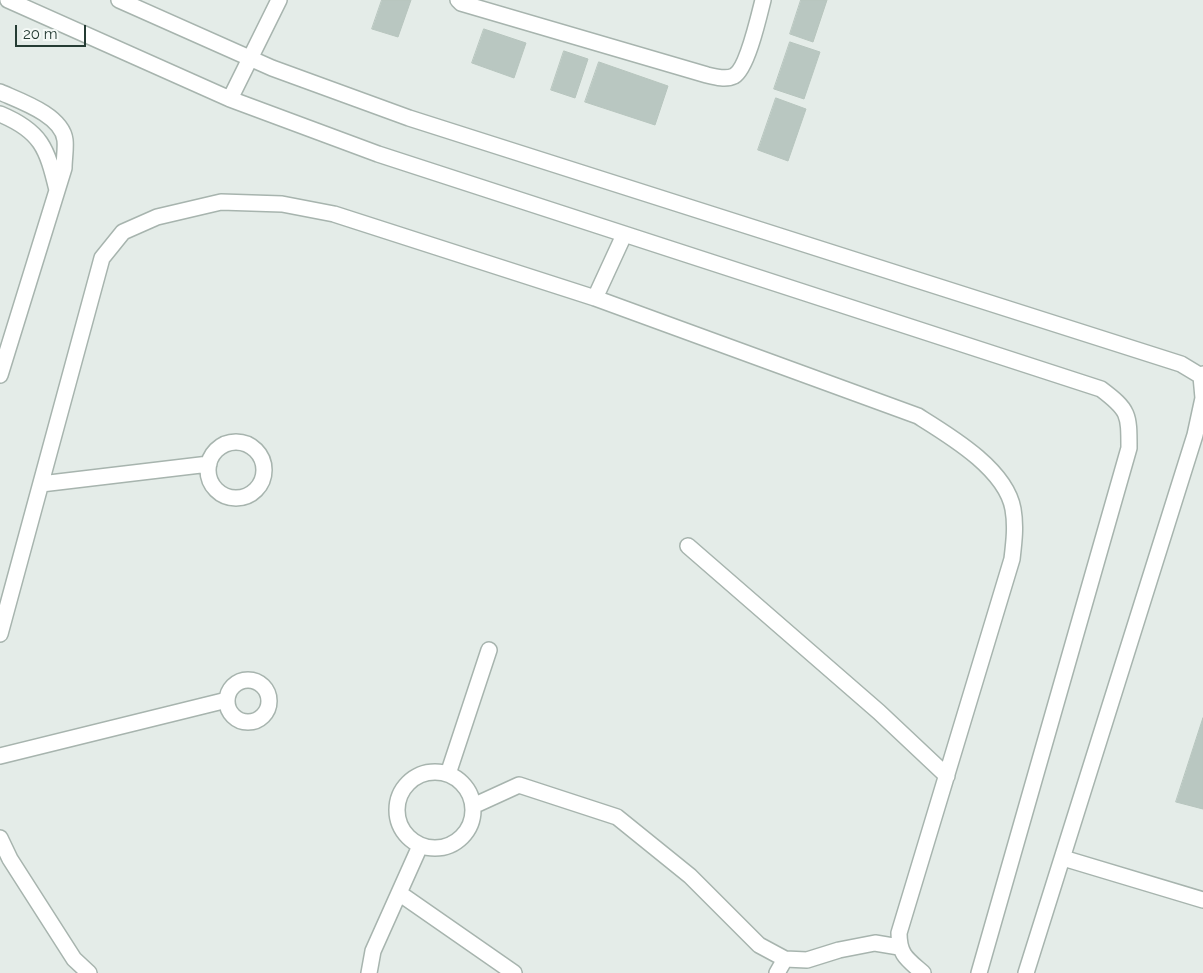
<!DOCTYPE html>
<style>
body{margin:0}
#map{position:relative;width:1203px;height:973px;overflow:hidden;background:#e4ece8;font-family:Raleway,sans-serif}
canvas{display:block}
.scale{position:absolute;left:15px;top:25px;width:71px;height:22px;box-sizing:border-box;border:2px solid #253c34;border-top:0;padding-left:6px;font-size:15px;line-height:18px;white-space:nowrap;color:#253c34;-webkit-text-stroke:4px #f4f9f6;paint-order:stroke}
</style>
<div id="map">
<canvas width="1203" height="973"></canvas>
<div class="scale">20 m</div>
</div>
<script>
const c = document.querySelector('canvas').getContext('2d');
c.lineJoin = 'round';
function fillPath(path, color) { c.fillStyle = color; c.fill(path, 'evenodd'); }
function stroke(path, color, width, dash) { c.strokeStyle = color; c.lineWidth = width; c.lineCap = dash ? 'butt' : 'round'; c.setLineDash(dash || []); c.stroke(path); }
const building = new Path2D(`
 M382,0h29l-13,37 -26,-8z
 M801,0h26l-14,42 -23,-8z
 M484,29l42,14 -12,35 -42,-15z
 M790,42l30,10 -16,47 -30,-10z
 M564,51l24,8 -13,39 -24,-8z
 M599,62l69,24 -13,39 -70,-23z
 M776,98l30,11 -18,52 -30,-11z
 M1203,718v91l-27,-7z`);
fillPath(building, '#b9c7c1');
stroke(building, '#b7c5be', 1);
const minor = new Path2D(`
 M8,0l222,99 148,55 723,235c28,21 28,25 28,59l-150,525
 M119,0l153,68 137,50 772,246 20,12
 M458,0l3,3 246,72c8,2 19,5 27,1 13,-7 25,-60 29,-76
 M0,92c20,9 62,23 65,48 1,9 -1,19 -1,28l-64,207
 M230,99l49,-99
 M0,114c41,17 47,34 57,76
 M595,298l29,-63
 M208 470a28 28 0 1 1 56 0a28 28 0 1 1-56 0Z
 M41,484l168,-20
 M688,546l191,166 68,64
 M0,634l102,-376 21,-26 34,-15 64,-15 61,2 52,10 261,84 323,118c32,20 88,53 95,93 3,17 1,33 -1,50l-113,374c0,22 8,26 24,40
 M227 701a21 21 0 1 1 42 0a21 21 0 1 1-42 0Z
 M0,756l227,-56
 M397 810a38 38 0 1 1 76 0a38 38 0 1 1-76 0Z
 M448,774l41,-124
 M473,806l46,-21 98,32 73,59 69,69 26,14 22,1 32,-10 36,-7 24,4
 M0,838l10,21 64,100 15,14
 M1063,858l140,42
 M399,893l115,80
 M369,973l4,-22 47,-105
 M777,973l8,-14
 M1026,973l169,-538 8,-37 -2,-22 2,-2`);
stroke(minor, '#a7b4ae', 18);
stroke(minor, '#fff', 15);
</script>
